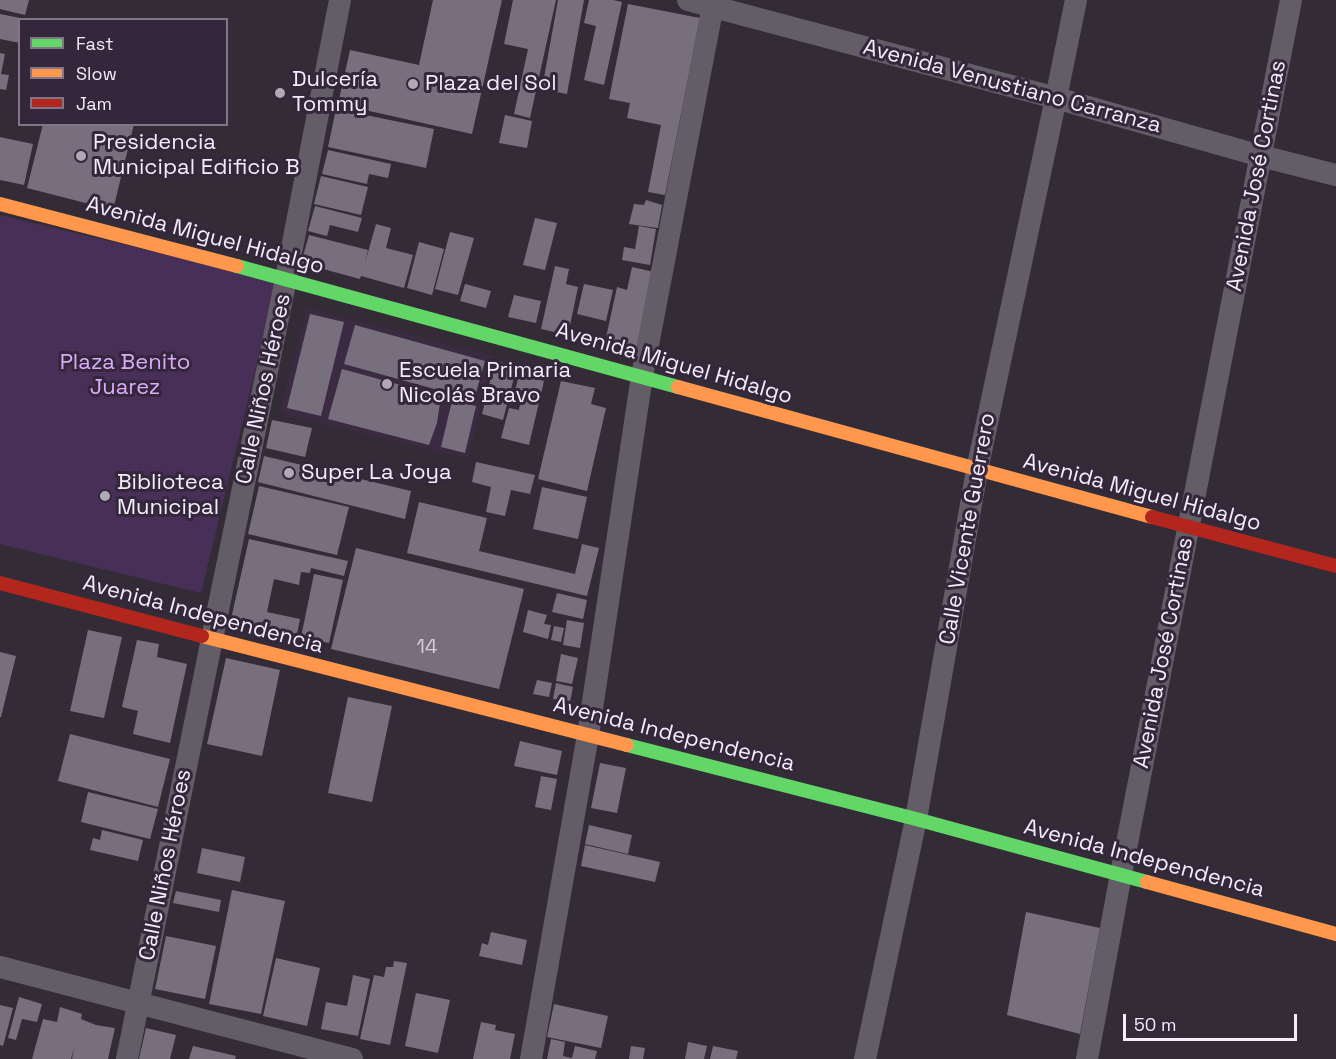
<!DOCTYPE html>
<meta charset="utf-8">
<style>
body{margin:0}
#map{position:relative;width:1336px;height:1059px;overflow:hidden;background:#332c37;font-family:"Space Grotesk",sans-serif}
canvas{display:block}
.legend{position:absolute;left:18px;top:18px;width:210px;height:108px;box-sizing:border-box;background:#34273c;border:2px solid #807688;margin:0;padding:8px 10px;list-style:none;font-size:18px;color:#f3ecf9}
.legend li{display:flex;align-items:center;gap:12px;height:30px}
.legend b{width:30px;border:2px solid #807688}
.scale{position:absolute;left:1123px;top:1014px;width:174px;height:27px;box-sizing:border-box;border:3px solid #f3ecf9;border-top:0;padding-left:8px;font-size:18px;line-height:21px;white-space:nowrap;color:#f3ecf9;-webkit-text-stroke:4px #34273c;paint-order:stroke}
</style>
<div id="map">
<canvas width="1336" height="1059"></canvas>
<ul class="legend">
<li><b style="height:8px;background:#63d668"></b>Fast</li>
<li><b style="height:8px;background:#ff974d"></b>Slow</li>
<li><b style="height:8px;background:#b3261e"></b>Jam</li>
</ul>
<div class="scale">50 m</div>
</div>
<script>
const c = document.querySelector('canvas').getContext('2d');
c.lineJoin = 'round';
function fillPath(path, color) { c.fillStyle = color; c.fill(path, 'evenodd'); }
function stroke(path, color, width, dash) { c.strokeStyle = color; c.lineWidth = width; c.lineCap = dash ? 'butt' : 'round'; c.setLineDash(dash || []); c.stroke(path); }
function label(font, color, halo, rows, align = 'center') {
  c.font = font + ' "Space Grotesk",sans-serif'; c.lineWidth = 6; c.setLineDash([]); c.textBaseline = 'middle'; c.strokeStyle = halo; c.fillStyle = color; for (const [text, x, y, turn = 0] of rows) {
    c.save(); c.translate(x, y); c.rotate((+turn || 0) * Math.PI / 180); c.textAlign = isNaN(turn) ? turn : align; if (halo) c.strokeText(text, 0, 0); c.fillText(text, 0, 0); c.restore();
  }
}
fillPath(new Path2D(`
 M307,308l186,48 -25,103 -188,-46z`), '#3a2b43');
fillPath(new Path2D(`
 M0,215l277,66 -76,312 -201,-49z`), '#482f57');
fillPath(new Path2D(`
 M0,0h29l-4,15 -25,-6z
 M433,0h69l-30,134 -134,-30 12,-54 69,15z
 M513,0h43l-26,118 -16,-4 14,-65 -24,-5z
 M558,0h26l-17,94 -25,-5z
 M589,0h24l9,2 -18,83 -20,-5 12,-54 -12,-3z
 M628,4l72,14 -35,177 -17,-3 13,-67 -34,-7 3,-15 -21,-4z
 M0,14l20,4v25l-20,-4z
 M0,53l5,1 -4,20 8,1 -3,15 -6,-1z
 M336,109l98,20 -8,39 -98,-21z
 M505,115l27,6 -5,27 -28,-5z
 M43,124h91l-21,86 -86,-22z
 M0,137l33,7 -9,41 -24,-5z
 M328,150l63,14 -3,14 -19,-4 -2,10 -45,-10z
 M321,176l47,11 -7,28 -47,-11z
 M646,200l16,5 -4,23 -29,-4 5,-20 10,1z
 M315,206l47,12 -4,14 -28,-7 -3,11 -19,-5z
 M535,218l22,5 -12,47 -22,-5z
 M376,224l15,4 -5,20 27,7 -9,33 -43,-12 -1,3 -59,-16 8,-28 59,15 -3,13z
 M639,226l17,3 -6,36 -28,-5 2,-13 11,2z
 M450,232l24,6 -16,57 -23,-6z
 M419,242l25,7 -12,46 -25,-7z
 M555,266l14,3 -3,15 12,3 -10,48 -27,-6z
 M632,267l22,5 -18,78 -31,-8 12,-55 10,3z
 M465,284l26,7 -5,17 -26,-7z
 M584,284l29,6 -7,31 -29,-7z
 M514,295l27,6 -5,22 -28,-6z
 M310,314l34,8 -23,94 -34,-8z
 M355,325l130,36 -11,39 -130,-36z
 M495,361l22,5 -14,54 -21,-6z
 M342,369l99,27 -4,27 -8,22 -101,-26z
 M519,375l25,6 -15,64 -28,-7 8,-30 10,2 1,-6 -8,-2z
 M561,381l34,7 -4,16 15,4 -19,83 -49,-12z
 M452,401l24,5 -11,47 -24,-6z
 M272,420l40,8 -7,29 -39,-9z
 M264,456l147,35 -6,28 -147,-37z
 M476,462l59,13 -5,19 -19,-4 -6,26 -19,-4 5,-25 -19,-5z
 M259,486l90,21 -12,48 -89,-21z
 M542,487l45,10 -9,42 -45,-10z
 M419,502l68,16 -8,33 96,23 7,-30 17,4 -12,48 -180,-43z
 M249,539l99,22 -4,15 -33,-8 -1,5 -9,-1 -2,13 -25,-6 -7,33 33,7 -3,15 -66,-15z
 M356,548l168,41 -25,100 -168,-40z
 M314,574l29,6 -14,63 -28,-6z
 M557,593l30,7 -4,19 -31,-7z
 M528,610l19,5 -3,9 7,1 -3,14 -25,-7z
 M567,620l17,3 -4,25 -17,-3z
 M554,626l10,2 -3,14 -10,-2z
 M88,630l34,7 -18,81 -34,-7z
 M137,640l22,4 -2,13 30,7 -17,79 -37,-9 5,-23 -16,-4z
 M0,652l16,4 -15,61h-1z
 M561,654l17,4 -6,26 -16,-3z
 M226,658l54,12 -18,86 -55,-12z
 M537,680l15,3 -3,14 -16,-3z
 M556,683l17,4 -3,15 -17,-3z
 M348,697l44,9 -20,96 -44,-9z
 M70,734l100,25 -12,48 -100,-26z
 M520,741l42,10 -5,24 -43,-9z
 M600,763l26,5 -9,45 -26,-5z
 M541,776l16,3 -6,31 -16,-3z
 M88,792l70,17 -8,30 -69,-17z
 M589,825l43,10 -4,19 -43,-10z
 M102,830l41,10 -5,21 -48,-11 3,-12 7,2z
 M585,845l75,17 -5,20 -74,-16z
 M202,848l43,9 -5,25 -43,-9z
 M232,890l53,11 -24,113 -52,-10z
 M176,891l45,9 -2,12 -46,-9z
 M1026,912l74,16 -20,106 -73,-19z
 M491,932l36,8 -5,25 -43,-9 3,-13 6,2z
 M166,936l50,10 -11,53 -50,-10z
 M276,958l44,10 -13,58 -44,-10z
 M394,961l13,2 -17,82 -30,-6 14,-64 10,2 2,-10h7z
 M353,975l17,4 -12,57 -37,-7 5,-27 21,4z
 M416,993l34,7 -12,53 -33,-7z
 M19,997l23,7 -5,18 -15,-3 -6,21 -8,-2z
 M554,1004l54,12 -7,32 -54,-11z
 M0,1005l13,3 -10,38 -3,-1z
 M60,1007l22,7 -1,5 15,6 19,3 -7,31h-36l2,-11 -3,11h-39l11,-40 14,3z
 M481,1022l15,3 -1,5 20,4 -5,25h-37z
 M146,1028l30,7 -6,24h-31z
 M551,1039l14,3 -2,14 9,2 3,-12 22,5 -2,8h-48z
 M688,1042l19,4 -3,13h-19z
 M193,1046l43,10 -1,3h-46z
 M631,1046l14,2 -2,11h-14z
 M713,1046l25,5 -2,8h-26z`), '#786f7e');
stroke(new Path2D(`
 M688,0l368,98 205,58 75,19
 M0,967l352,92
 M127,1059l85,-420 74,-360 54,-279
 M531,1059l57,-324 54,-359 72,-376
 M865,1059l51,-240 61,-349 79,-372 20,-98
 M1087,1059l34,-185 170,-874`), '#625d66', 22);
stroke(new Path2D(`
 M237,266l441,121
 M627,745l289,74 231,63`), '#63d668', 14);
stroke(new Path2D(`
 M0,204l237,62
 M678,387l474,130
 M202,636l425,109
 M1147,882l189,52`), '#ff974d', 14);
stroke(new Path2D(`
 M1152,517l184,49
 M0,583l202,53`), '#b3261e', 14);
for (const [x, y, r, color] of [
 [413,84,6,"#b0a9b5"],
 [280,93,6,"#b0a9b5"],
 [81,156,6,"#b0a9b5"],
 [387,384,6,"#b0a9b5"],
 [289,473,6,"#b0a9b5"],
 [105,496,6,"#b0a9b5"]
]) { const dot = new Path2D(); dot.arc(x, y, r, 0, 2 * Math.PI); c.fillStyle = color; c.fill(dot); stroke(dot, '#34273c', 2); }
label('20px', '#d4cdda', null, [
 ["14",427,648]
]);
label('22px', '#f3ecf9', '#34273c', [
 ["Dulcería",292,80],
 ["Tommy",292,105],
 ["Plaza del Sol",425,84],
 ["Presidencia",93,143],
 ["Municipal Edificio B",93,168],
 ["Escuela Primaria",399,371],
 ["Nicolás Bravo",399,396],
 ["Super La Joya",301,473],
 ["Biblioteca",117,483],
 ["Municipal",117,508]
], 'left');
label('22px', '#f3ecf9', '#34273c', [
 ["Avenida Venustiano Carranza",1012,87,15],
 ["Avenida José Cortinas",1257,176,-79],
 ["Avenida Miguel Hidalgo",205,236,15],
 ["Avenida Miguel Hidalgo",674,364,16],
 ["Calle Niños Héroes",264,389,-78],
 ["Avenida Miguel Hidalgo",1142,493,15],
 ["Calle Vicente Guerrero",968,529,-80],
 ["Avenida Independencia",203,615,15],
 ["Avenida José Cortinas",1164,653,-79],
 ["Avenida Independencia",674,735,14],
 ["Avenida Independencia",1144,859,15],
 ["Calle Niños Héroes",166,865,-79]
]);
label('22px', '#dbacfa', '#34273c', [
 ["Plaza Benito",125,363],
 ["Juarez",125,388]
]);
</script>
